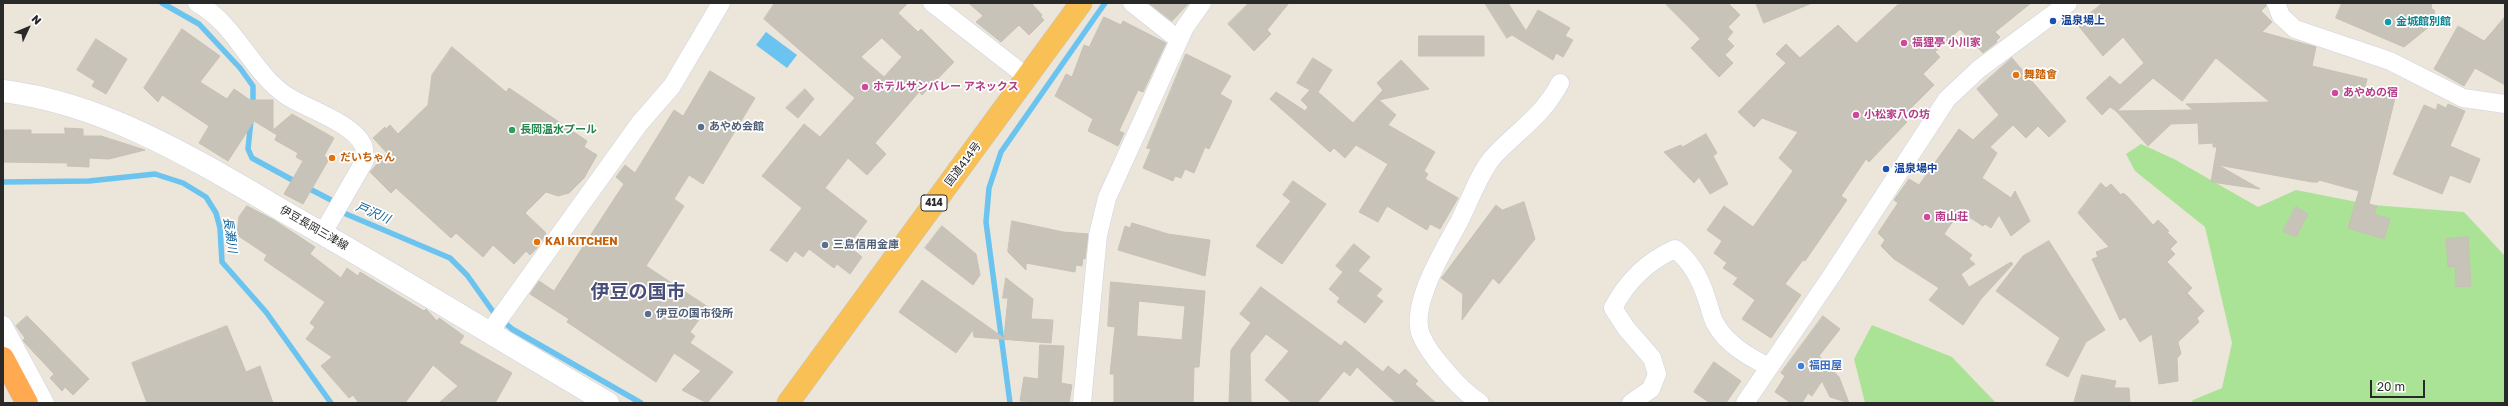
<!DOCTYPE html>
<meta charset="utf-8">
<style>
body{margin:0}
#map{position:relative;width:2508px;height:406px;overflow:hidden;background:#ebe5da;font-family:"Golos Text",sans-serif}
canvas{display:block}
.frame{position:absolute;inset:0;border:4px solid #292929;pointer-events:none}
.north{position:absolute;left:8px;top:8px;width:40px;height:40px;-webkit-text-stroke:3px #fff;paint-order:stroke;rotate:46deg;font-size:11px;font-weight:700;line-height:16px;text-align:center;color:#292929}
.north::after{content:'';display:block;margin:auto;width:14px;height:18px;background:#292929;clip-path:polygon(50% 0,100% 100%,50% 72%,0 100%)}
.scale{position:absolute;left:2370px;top:380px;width:55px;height:18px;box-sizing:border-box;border:2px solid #292929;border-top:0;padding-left:5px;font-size:12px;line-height:14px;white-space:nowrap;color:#292929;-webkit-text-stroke:3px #fff;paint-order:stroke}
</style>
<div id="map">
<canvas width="2508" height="406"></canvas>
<div class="frame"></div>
<div class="north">N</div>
<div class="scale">20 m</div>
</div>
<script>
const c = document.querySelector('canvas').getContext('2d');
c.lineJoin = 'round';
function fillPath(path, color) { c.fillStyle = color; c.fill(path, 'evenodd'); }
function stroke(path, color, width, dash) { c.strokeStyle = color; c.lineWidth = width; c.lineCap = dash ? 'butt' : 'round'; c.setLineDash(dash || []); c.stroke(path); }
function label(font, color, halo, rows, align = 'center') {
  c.font = font + ' "Golos Text","Noto Sans JP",sans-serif'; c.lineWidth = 3.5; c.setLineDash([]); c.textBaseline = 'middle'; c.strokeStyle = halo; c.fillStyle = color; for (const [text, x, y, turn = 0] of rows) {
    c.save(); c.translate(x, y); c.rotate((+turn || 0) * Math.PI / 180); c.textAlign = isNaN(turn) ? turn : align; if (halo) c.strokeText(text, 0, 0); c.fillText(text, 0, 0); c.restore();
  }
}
fillPath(new Path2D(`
 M2141,144l33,15 84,48 38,-17 76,15 92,7 41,44v147h-314l2,-3 29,-12 10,-45 -27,-116 -70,-56 -9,-17z
 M1872,325l80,32 44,46h-131l-11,-44z`), '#abe396');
fillPath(new Path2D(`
 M766,32l31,23 -10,13 -31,-23z`), '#6bc3ef');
stroke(new Path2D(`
 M162,3l37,21 41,44 13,18v21
 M251,120l-3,29 4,9 46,25
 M3,182l86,-1 66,-7 28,9 23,14 10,16 4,15 2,34 44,50 65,91
 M306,187l25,13 15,14 104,44 17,17 27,38 18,16 129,74
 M1010,403l-24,-181 3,-34 12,-36 104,-149`), '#6bc3ef', 5.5);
const building = new Path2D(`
 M775,3h133l-10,10 20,19 3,-3 33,33 -32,33 -3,-3 -44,51 11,11 -19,21 -19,-17 -23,30 42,33 -19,25 14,11 -12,17 -13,-10 -3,4 -25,-19 -6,8 -8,-6 -8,11 -17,-12 32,-42 -40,-32 42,-52 16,13 35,-39 -91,-79zM882,38l20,19 -18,20 -23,-20z
 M969,3h62l11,12 -1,2 3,3 -15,15 -10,-10 -18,17 -25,-20 7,-6z
 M1149,3h40l-17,18z
 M1249,3h40l-22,27 4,4 -17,17 -26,-27z
 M1485,3h23l18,28 12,-21 32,18 -5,8 8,4 -10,17 -7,-4 -3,7 -41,-25 -5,3z
 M1665,3h63l12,12 -12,12 5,5 -6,7 7,7 -9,9 8,8 -14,14 -28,-29 9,-9z
 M1756,3h56l-48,20z
 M1900,3h131l-36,29 5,5 -4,4 1,1 -14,11 -23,-24 -25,23 5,5 -17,17 11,11 -32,32 5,5 -38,40 -3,-3 -25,37 6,4 -42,61 -2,-1 -18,24 16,11 -30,43 -29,-19 13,-19 -22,-16 5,-6 -15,-10 4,-5 -13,-10 8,-12 -15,-11 17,-24 29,21 40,-56 -14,-13 19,-26 -36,-14 -8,9 -16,-15 48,-49 -10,-9 10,-10 14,14 38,-33 18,18z
 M2103,3h163v3l-5,5 11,11 -10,10 54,15 -4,19 55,13 -3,13 31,6 -26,106 8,2 -3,8 16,5 -6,20 -36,-11 11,-37 -40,-11 -1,2h-6l-94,-17 42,24 -49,-7 6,-35h-4v-4l-14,1 -1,-21 -27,1 -23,22 -32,-35 -6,-4 -8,8 -16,-17 24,-22 10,9 24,-22 -21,-26 -20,19 -26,-32zM2216,58l54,44 -84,2 7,6 -76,1 36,-33 29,23z
 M2342,3h90l-1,5 4,3 -5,15 -26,21 -68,-29z
 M1104,17l17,8 2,-4 43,22 -23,49 -5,-2 -19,41 5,2 -6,13 -30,-15 5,-12 -38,-23 11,-22 6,3 12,-32 5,2z
 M2505,17v68l-30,-17 -11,18 -30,-17 24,-43 26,15z
 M182,29l38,27 -20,26 27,17 7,-10 16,11h23v30l19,-16 42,24 -10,18 5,3 -26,45 -19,-10 19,-33 -7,-4 2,-4 -23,-13 2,-5 -23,-14 -26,40 -29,-18 10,-17 -47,-31 -4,7 -14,-14z
 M1419,36h65v20h-65z
 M96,39l31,20 -21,35 -14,-8 3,-5 -18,-11z
 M452,47l54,45 3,-4 78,53 -3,6 13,8 -13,23 -15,15 -11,3 -12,-4 -21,21 21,20 -9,15 -7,7 -4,-4 -12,13 -21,-19 -10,12 -27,-24 -5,5 -55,-50 -5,5 -21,-21 17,-19 -14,-15 12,-11 1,2 4,-4 8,9 30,-29 4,-30z
 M1186,54l45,22 -11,18 12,7 -23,48 -4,-2 -11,26 -9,-4 -4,9 -6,-2 -2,5 -30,-13 8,-19 -4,-1z
 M1313,58l19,12 -14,22 35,31 30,-33 -6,-7 24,-23 28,29 -50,11 17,15 -8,10 47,27 -11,19 4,3 -3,5 33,19 -18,31 -10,-5 -3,6 -40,-24 -9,16 -19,-10 29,-48 -32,-19 -11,13 -11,-10 -4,4 -60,-53 6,-7 29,19 3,-4 -7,-7 9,-10 -13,-7z
 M2012,58l54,63 -17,16 -11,-11 -12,12 -13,-13 -23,22 7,6 -15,25 29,20 4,-7 15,30 -19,15 -12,-21 -8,13 -6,-4 -2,2 -23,-15 -16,23 28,21 -3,4 6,5 -14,10 8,13 42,-25 2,2 -32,35 -18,26 -34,-25 10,-12 -45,-29 -13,-13 4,-6 -7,-7 20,-30 -4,-3 15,-21 10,6 40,-56 14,11 26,-25 -22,-26z
 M710,71l45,27 -52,86 -14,-9 -15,24 10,7 -38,60 62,41 -18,25 5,4 -5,7 43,29 -26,31 -25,-13 19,-19 -27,-18 -18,29 -89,-60 2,-3 -39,-25 9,-13 15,10 70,-107 -8,-7 9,-12 10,8 39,-63 9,6z
 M805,89l9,10 -16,19 -12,-10z
 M2438,104l8,4 2,-4 17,7 -15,35 30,13 -10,24 -20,-8 -8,19 -49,-20 31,-69 12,5z
 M65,128l18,1v7h18l44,14 -36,9 -20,-1v9l-22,-1 1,-3 -65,-1v-32h28v4h34z
 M1706,134l11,19 -4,3 15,28 -18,10 -11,-17 -5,6 -30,-31 17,-7 1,2z
 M1293,181l33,23 -44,60 -26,-18 35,-45 -8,-6z
 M2101,183l5,5 5,-4 10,11 2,-2 5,4 25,28 5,-5 11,11 -2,1 10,10 -7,7 5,5 -8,8 25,26 -5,5 17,18 -7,7 2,4 -21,20 3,12 -4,4 1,23 -19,3 -7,-50 -12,8 -15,-25 -5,3 -28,-61 6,-2 -2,-5 13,-5 -31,-34z
 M1524,202l11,37 -36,45 -6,-6 -31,42 1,-26 -22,-16 2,-2 53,-71 6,5z
 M247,206l27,14 41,27 -5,7 31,24 6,-10 11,8 2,-4 64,39 2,-2 11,12 2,-3 25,18 -5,7 53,30 -17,30h-56l19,-17 -25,-21 -28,38h-46l-6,-8 -4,3 -28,-32 11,-9 -26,-18 9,-12 -5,-4 15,-21 -61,-42 3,-5 -30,-20 2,-18z
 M2296,207l12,7 -12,23 -13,-6z
 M1012,221l51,11 25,2 -3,25 -2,-1 -1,8 -6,-1 -1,7 -49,-9v7l-18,-18z
 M1132,223l36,11 42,6 -5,36 -87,-26 7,-24 5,2z
 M942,226l34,28 4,21 -7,10 -48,-37z
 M2468,237l3,49 -15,1 -1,-21 -7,1 -2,-28z
 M2049,241l56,89 -19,12 -18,35 -22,-12 14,-27 -64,-47 27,-35z
 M1354,244l16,13 -12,14 24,18 -6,7 7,5 -18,22 -28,-21 3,-4 -11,-9 14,-17 -7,-6z
 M1006,278l27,21 -2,20 22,1 -2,23 -77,-6 -1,-7 -17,23 -57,-41 23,-32 82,58 4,-40h-5z
 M1111,282l94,9 -6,76h-5l-1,36 -79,-1v-28h-4l5,-47 -7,-1zM1139,301l46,5 -3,34 -45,-4z
 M1261,287l80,59 4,-5 38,31 5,-6 11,9 6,-6 13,12 -3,3 21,19h-40l-39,-36 -7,9 -6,-5 -27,32h-25l-27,-23 24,-29 -23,-17 -16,20 1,49h-22l2,-53 20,-27 -11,-9z
 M27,316l62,63 -16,16 -8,-8 -3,4 -12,-13 4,-4 -29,-31 -2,-3 2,-2 -9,-12z
 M1823,316l17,13 -21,27 20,21 10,26 -19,-6 -8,-16 -10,15 -4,-3 -6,10h-11l-16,-11 10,-16 -4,-3z
 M227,326l19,46 14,-6 13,37h-126l-15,-40z
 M1040,345l24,1 -3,37 11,2 -3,18 -49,-2 4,-24 14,2z
 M1714,362l27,19 -15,22h-16l-16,-11z
 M2082,375l34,6 -2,7h15l1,15h-56z`);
fillPath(building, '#c7c3b9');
stroke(building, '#c6c1b4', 1);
const minor = new Path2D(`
 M197,3c39,21 54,69 90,93 20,13 66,27 76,49 2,4 1,10 2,15l-42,73
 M932,3l95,74
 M1132,3l47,37
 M2276,3l5,13 14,13 95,32 73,37 42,6
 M3,325l42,78
 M489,333l150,-209 33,-38 49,-83
 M1082,403l16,-168 9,-37 78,-171 17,-24
 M1480,403c-13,-9 -25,-21 -35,-33 -9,-10 -19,-23 -24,-35 -12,-30 24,-87 38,-113 11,-21 19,-47 34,-65 24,-26 50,-41 67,-74
 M1631,403l20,-14 6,-15 -5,-16 -26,-30 -13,-20c14,-27 35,-47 62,-59 17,13 26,31 32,51 3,7 4,16 8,23 11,21 34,34 54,44
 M1745,403l87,-128 115,-176 32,-30 89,-66`);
const secondary = new Path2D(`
 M3,91c107,13 203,75 294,128 105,60 207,123 311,184`);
const trunk = new Path2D(`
 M788,403l293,-400`);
const motorway = new Path2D(`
 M3,358l24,45`);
stroke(minor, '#cfd2e2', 19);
stroke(secondary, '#cfd2e2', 23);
stroke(trunk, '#c7c7c7', 23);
stroke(motorway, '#c7c7c7', 23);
stroke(minor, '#fff', 18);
stroke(secondary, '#fff', 22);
stroke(trunk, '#f8c055', 22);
stroke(motorway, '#ffa951', 22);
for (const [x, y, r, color] of [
 [2053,21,4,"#1a4fb4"],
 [2388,22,4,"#0f9aa8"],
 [1904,43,4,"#d1479c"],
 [2016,75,4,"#e8710a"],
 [865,87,4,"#d1479c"],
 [2335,93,4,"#d1479c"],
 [1856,115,4,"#d1479c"],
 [701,127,4,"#5c6f8a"],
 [512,130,4,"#2e9e5b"],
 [332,158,4,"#e8710a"],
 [1886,169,4,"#1a4fb4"],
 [1927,217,4,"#d1479c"],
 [537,242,4,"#e8710a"],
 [825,245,4,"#5c6f8a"],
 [648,314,4,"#5c6f8a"],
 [1801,366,4,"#3f7fe0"]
]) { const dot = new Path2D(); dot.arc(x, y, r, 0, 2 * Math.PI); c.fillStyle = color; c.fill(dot); stroke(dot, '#fff', 1.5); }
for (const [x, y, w] of [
 [934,203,26]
]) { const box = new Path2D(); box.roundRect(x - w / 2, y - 8, w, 16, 3); c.fillStyle = '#fff'; c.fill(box); stroke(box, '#292929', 1); }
label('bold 10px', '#292929', null, [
 ["414",934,203]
]);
label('bold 11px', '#164399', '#fff', [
 ["温泉場上",2061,21],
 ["温泉場中",1894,169]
], 'left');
label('bold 11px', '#0d838f', '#fff', [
 ["金城館別館",2396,22]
], 'left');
label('bold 11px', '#b23c85', '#fff', [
 ["福狸亭 小川家",1912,43],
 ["ホテルサンバレー アネックス",873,87],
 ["あやめの宿",2343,93],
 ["小松家八の坊",1864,115],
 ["南山荘",1935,217]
], 'left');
label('bold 11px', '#c56008', '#fff', [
 ["舞踏會",2024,75],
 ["だいちゃん",340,158],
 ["KAI KITCHEN",545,242]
], 'left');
label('bold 11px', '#4e5e75', '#fff', [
 ["あやめ会館",709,127],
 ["三島信用金庫",833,245],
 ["伊豆の国市役所",656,314]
], 'left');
label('bold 11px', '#27864d', '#fff', [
 ["長岡温水プール",520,130]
], 'left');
label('11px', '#292929', '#fff', [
 ["国道414号",963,164,-53],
 ["伊豆長岡三津線",314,228,30]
]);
label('bold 11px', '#366cbe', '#fff', [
 ["福田屋",1809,366]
], 'left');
label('italic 12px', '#0c5f99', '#fff', [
 ["戸沢川",373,213,23],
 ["長瀬川",230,235,82]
]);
label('bold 19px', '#494e79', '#fff', [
 ["伊豆の国市",638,292]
]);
</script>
